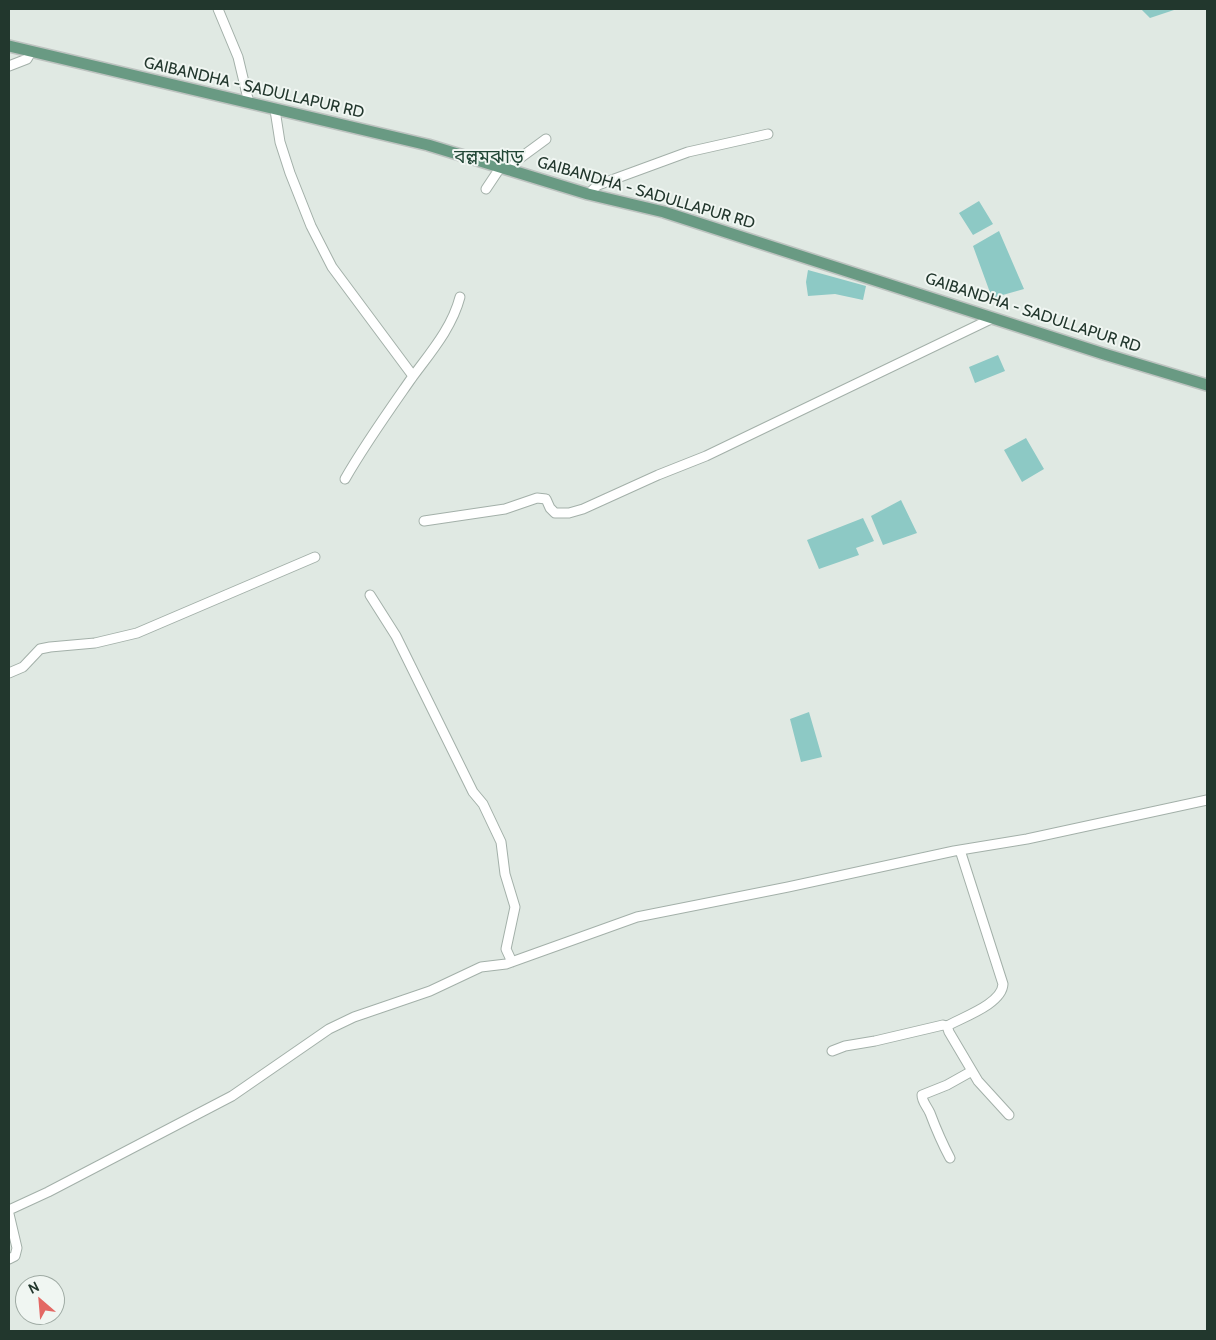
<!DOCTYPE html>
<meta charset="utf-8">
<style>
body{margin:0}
#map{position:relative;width:1216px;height:1340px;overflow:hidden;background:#e0e9e3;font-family:Cabin,sans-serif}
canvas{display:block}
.frame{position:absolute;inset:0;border:10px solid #22372d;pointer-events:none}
.north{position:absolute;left:15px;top:1275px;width:50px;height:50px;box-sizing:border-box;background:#f0f6f2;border:1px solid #9eaaa3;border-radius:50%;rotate:333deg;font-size:14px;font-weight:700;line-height:20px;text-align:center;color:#22372d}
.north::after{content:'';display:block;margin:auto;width:18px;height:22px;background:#e36864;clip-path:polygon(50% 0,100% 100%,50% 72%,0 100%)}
</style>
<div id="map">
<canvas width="1216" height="1340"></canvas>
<div class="frame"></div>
<div class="north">N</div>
</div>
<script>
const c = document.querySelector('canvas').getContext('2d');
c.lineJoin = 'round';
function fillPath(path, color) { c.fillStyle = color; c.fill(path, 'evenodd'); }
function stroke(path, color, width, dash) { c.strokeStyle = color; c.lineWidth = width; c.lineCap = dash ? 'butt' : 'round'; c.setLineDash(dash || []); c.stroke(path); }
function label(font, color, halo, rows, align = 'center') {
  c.font = font + ' Cabin,"Noto Sans Bengali",sans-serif'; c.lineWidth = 4; c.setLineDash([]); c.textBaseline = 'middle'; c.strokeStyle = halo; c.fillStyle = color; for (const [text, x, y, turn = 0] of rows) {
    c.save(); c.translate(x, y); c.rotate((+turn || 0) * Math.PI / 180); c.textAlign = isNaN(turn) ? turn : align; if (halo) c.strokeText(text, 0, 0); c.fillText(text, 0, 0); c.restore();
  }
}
fillPath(new Path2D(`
 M1141,9h36l-27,9z
 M979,201l14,23 -20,11 -14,-22z
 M999,231l25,58 -32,9 -19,-52z
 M808,270l58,16 -3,14 -28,-6 -27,2 -2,-14z
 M998,355l7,16 -30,12 -6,-16z
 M1026,438l18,31 -22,13 -18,-32z
 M901,500l16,33 -34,12 -12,-29z
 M863,518l11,23 -18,7 3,7 -40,14 -12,-29z
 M809,712l13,45 -21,5 -11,-43z`), '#8dc9c5');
const minor = new Path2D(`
 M218,9l20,48 11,46
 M9,66l18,-7 4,-7
 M275,110l5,32 10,31 21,53 21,41 81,109
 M510,171l6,-10 30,-22
 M486,189l14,-21
 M588,194l10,-9 90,-33 80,-18
 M345,479c20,-35 43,-67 66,-100 19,-26 41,-51 49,-82
 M424,521l81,-12 32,-11 9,1 4,9 5,5h14l14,-4 75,-34 48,-19 287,-138
 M370,595l26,41 77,156 10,12 18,38 4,32 10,33 -9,42 6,13
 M9,673l14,-6 17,-18 10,-2 45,-4 42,-10 178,-76
 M947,1026l2,6 29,49 31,34
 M832,1051l13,-5 30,-5 68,-16 4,1c16,-9 55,-22 56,-42l-43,-134
 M950,1158c-8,-15 -14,-29 -20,-45 -3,-7 -8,-11 -8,-18l25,-10 25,-14
 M9,1210l39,-18 184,-96 97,-67 25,-12 76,-26 51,-24 25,-3 131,-47 151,-30 166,-36 73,-12 180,-39
 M9,1214l8,34 -2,8 -6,3`);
const major = new Path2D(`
 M9,46l419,99 160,49 76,18 440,142 103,31`);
stroke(minor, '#a3b0a9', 11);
stroke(major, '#bdc3c0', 14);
stroke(minor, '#fff', 9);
stroke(major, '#699a83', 11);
label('16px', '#22372d', '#f0f6f2', [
 ["GAIBANDHA - SADULLAPUR RD",254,88,13],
 ["GAIBANDHA - SADULLAPUR RD",646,193,16],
 ["GAIBANDHA - SADULLAPUR RD",1033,313,18]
]);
label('19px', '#214736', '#f0f6f2', [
 ["বল্লমঝাড়",489,157]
]);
</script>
